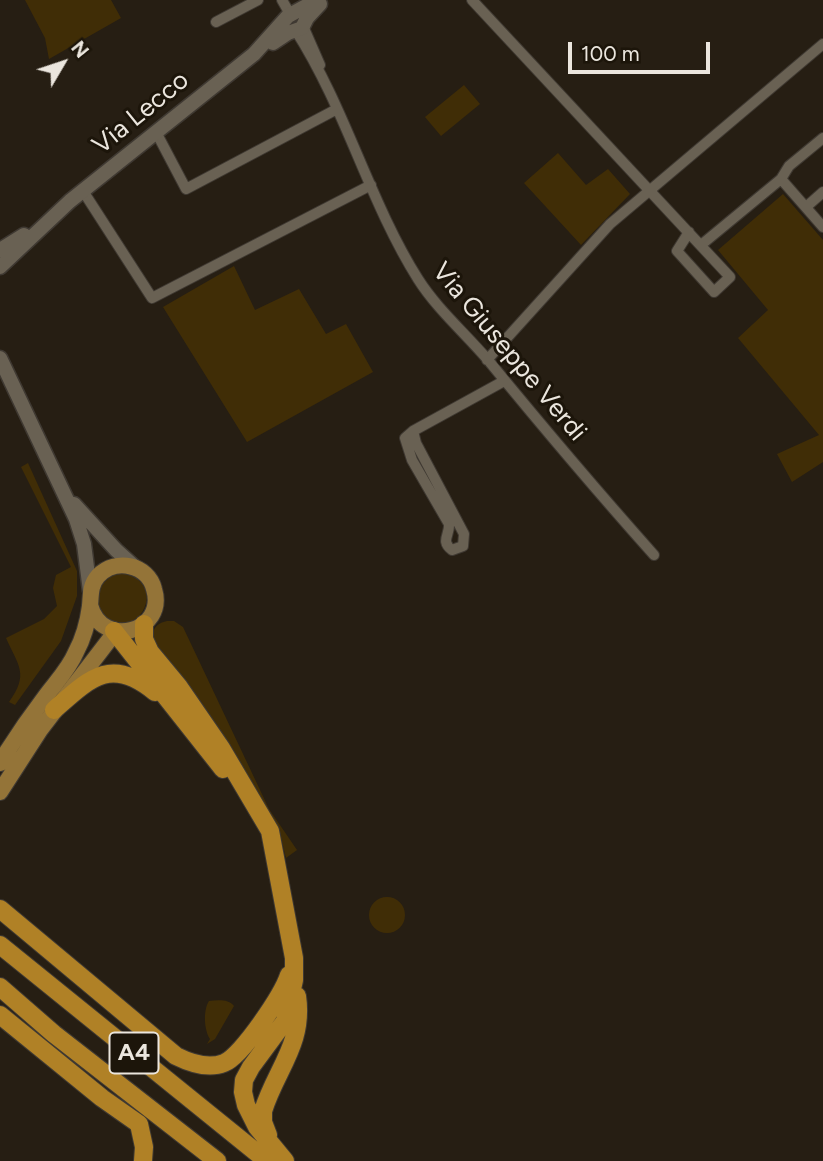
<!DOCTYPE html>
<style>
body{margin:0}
#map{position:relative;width:823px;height:1161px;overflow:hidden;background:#261e13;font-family:Figtree,sans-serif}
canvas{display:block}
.north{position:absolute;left:28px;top:28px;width:70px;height:70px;-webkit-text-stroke:5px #1c150a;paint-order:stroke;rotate:51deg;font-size:19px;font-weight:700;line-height:28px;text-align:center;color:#ebe6de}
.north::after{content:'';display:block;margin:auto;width:24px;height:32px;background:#ebe6de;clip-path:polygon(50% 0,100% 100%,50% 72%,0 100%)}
.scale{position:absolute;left:568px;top:42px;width:142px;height:32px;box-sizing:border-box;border:4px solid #ebe6de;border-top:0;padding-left:9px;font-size:21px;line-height:24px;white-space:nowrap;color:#ebe6de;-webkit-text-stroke:5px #1c150a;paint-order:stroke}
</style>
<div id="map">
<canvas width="823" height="1161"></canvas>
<div class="north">N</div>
<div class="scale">100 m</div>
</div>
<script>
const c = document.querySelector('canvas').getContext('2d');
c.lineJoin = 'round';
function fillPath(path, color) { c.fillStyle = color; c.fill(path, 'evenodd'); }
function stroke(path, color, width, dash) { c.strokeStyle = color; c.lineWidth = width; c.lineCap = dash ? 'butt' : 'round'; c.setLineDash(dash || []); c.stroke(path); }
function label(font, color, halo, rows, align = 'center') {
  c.font = font + ' Figtree,sans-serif'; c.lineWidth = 6; c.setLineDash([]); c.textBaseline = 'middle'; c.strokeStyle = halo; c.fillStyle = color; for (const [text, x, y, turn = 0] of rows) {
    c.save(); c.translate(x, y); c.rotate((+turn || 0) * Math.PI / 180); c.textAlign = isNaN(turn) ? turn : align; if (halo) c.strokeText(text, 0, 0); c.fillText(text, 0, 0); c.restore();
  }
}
fillPath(new Path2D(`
 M25,0h86l10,18 -72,41 -4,-21z
 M464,85l16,19 -39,32 -16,-19z
 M558,153l28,32 22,-16 22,25 -49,51 -57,-62z
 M783,194l40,46v222l-31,20 -15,-28 42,-19 -81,-97 30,-28 -50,-60z
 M234,266l21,44 44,-21 27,45 20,-10 27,48 -126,70 -84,-135z
 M28,463l49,108v25l-16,45 -46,64 -6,-3c20,-28 10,-35 -3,-64l38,-19 13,-13 -4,-18 3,-13 15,-8 -50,-100z
 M121,573c53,9 13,77 -20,40 -14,-16 3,-37 20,-40z
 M167,621h7l9,6 86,182 28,41 -11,8 -6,-24 -48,-86 -31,-46 -45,-54c-6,-13 -4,-24 11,-27z
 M369 915a18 18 0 1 1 36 0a18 18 0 1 1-36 0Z
 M209,1001c9,-1 20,-2 25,5l-19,33 -8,5 3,-5c-6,-9 -7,-29 -1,-38z`), '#402d06');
const street = new Path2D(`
 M282,0l8,14
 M472,0l258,277 -16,15 -37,-41 12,-19
 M216,22l42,-22
 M303,26l17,39
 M296,31c50,78 73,170 122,248 19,30 47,54 70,81 54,66 109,131 166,195
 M156,132l30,57 151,-80
 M781,179l8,-13 34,-28
 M83,191l69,107 219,-113
 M806,207l17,-15
 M701,245l80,-66 42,48
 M487,360l123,-136 213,-180
 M413,431l3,12 48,91 -1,12 -11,4c-12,-9 -2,-15 -3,-26l-37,-64 -7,-22z
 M413,431l91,-50`);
const secondary = new Path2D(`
 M273,43l15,-10 14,-5 5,-10 13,-14
 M0,250l24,-15
 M0,267l70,-66 184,-147 34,-38 29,-16
 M0,358l76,161 8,25 6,47
 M74,504l42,46 20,18`);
const primary = new Path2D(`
 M0,763c14,-23 29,-45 45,-66 11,-15 24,-28 31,-45 7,-13 12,-31 14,-46 1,-11 0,-21 8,-30 18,-19 50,-11 56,13 13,43 -52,61 -64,16
 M0,792l40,-62 76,-99`);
const highway = new Path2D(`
 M144,624v15l6,13 29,35 42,61 49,83 24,127v22l-9,41 -34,46 -7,13 -1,12 3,13 11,22 28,34
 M114,631l109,138
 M54,710c36,-32 57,-54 101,-18
 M0,909l176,147c14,7 33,13 48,7 18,-7 59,-69 65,-88
 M0,945l267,216
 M0,987l54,47 163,127
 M0,1015l102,83 37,26 5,23 -1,14
 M268,1135l-5,-13v-11c13,-42 41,-67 34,-115`);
stroke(street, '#3f3932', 12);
stroke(secondary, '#3f3932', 17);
stroke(primary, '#3f3932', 18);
stroke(highway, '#3f3932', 20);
stroke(street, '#696153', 10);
stroke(secondary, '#696153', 14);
stroke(primary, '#947438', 16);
stroke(highway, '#b08126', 18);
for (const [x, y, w] of [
 [134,1053,49]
]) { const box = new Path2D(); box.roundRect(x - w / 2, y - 20.5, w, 41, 5); c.fillStyle = '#1c150a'; c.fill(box); stroke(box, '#ebe6de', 2); }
label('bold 24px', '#ebe6de', null, [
 ["A4",134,1053]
]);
label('26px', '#ebe6de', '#1c150a', [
 ["Via Lecco",141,113,-39],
 ["Via Giuseppe Verdi",509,352,50]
]);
</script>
